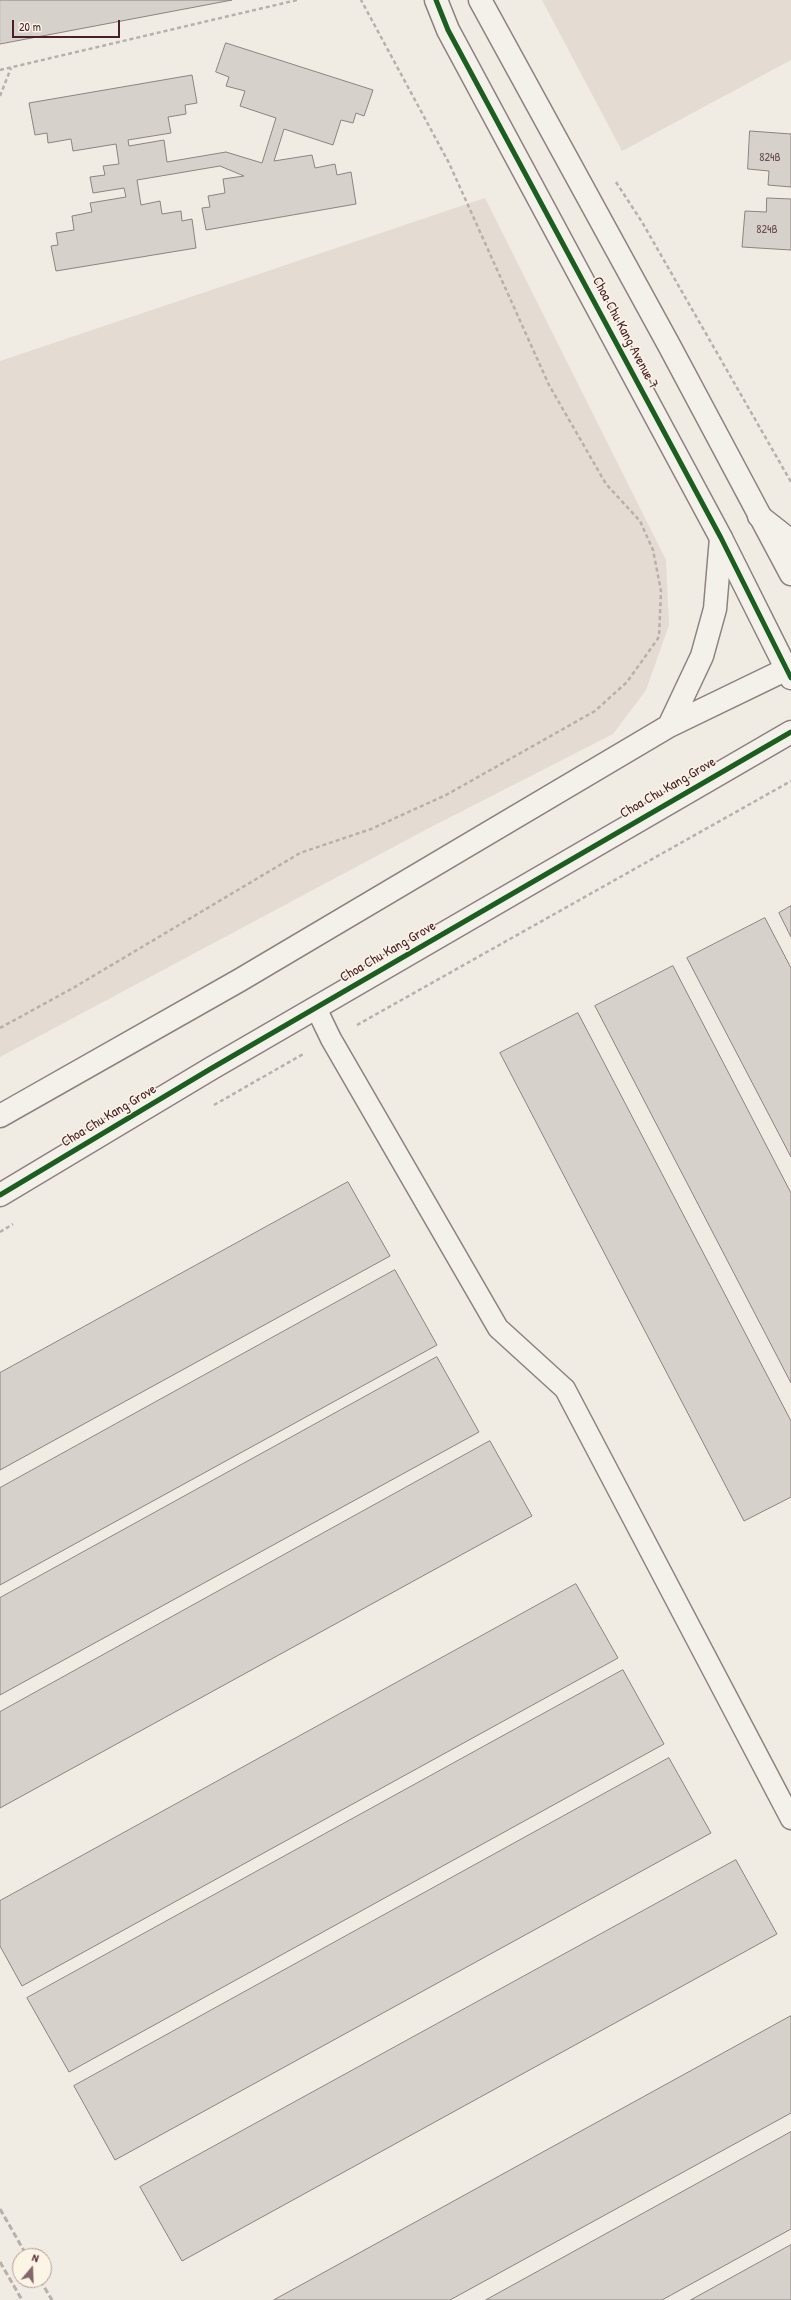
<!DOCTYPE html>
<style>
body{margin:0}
#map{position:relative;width:791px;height:2300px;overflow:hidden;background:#f0ebe3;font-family:"Patrick Hand",sans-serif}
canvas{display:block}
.north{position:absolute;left:12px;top:2248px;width:40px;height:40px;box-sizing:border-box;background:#fcf5e5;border:1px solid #b59f9b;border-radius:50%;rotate:19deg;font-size:11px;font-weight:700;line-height:16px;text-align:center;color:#4a1f2b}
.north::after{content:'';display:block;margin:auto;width:14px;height:18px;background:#84666b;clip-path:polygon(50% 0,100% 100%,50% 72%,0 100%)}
.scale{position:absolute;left:12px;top:20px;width:108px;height:18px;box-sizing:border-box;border:2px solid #4a1f2b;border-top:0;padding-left:5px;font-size:12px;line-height:14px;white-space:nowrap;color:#4a1f2b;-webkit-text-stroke:3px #fcf5e5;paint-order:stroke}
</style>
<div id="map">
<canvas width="791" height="2300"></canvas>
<div class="north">N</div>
<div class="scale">20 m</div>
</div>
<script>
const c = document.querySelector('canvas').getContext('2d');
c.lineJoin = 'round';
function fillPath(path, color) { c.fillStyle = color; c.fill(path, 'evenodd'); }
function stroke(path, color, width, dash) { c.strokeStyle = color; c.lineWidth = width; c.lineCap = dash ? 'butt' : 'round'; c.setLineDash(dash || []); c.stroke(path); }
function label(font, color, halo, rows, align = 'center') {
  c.font = font + ' "Patrick Hand",sans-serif'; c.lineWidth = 3; c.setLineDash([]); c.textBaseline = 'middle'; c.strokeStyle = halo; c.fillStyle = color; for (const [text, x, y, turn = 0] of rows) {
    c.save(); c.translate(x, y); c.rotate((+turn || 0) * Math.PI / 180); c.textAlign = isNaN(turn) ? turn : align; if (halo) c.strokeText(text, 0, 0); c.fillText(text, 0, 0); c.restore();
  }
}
fillPath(new Path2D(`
 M542,0h249v60l-169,91z
 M485,198l181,362 3,65 -23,65 -33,44 -184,94 -429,229v-696z`), '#e4dbd2');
const building = new Path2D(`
 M0,0h232l-232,44z
 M226,43l147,47 -9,26 -8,-3 -3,10 -12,-3 -8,25 -49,-16 -10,32 38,-6 3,13 20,-4 2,11 14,-3 5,32 -150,26 -4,-22 8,-1 -2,-11 17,-3 -2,-14 21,-3 -24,-10 -83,14 4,25 19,-4 2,13 19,-3 1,10 10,-2 4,29 -140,23 -5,-25 7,-1 -2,-12 18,-3 -2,-14 20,-4 -2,-9 36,-6 -2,-9 -31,5 -3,-16 15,-2 -2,-9 16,-2 -3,-20 -43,7 -2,-12 -23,4 -1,-10 -12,2 -6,-32 163,-28 5,28 -12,2 1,9 -18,3 3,16 -43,7 1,6 35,-6 3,22 59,-10 36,11 14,-45 -36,-12 5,-15 -19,-5 3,-9 -13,-5z
 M750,131l41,3v53l-23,-2 1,-14 -21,-2z
 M767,198l24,1v51l-49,-3 3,-36 21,1z
 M791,906v31l-12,-24z
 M765,918l26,50v189l-104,-199z
 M673,966l118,227v190l-196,-377z
 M578,1013l213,408v76l-47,24 -244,-468z
 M348,1182l42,74 -390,214v-97z
 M395,1270l42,75 -437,240v-97z
 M437,1357l42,75 -479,263v-97z
 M490,1441l42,75 -532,292v-96z
 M576,1584l42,74 -596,328 -22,-40v-45z
 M623,1670l41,74 -595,328 -42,-74z
 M669,1758l42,75 -596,327 -41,-74z
 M736,1860l41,74 -595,327 -42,-74z
 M791,2016v97l-341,187h-176z
 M791,2132v97l-129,71h-176z
 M791,2245v55h-100z`);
fillPath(building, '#d7d1cc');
stroke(building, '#8d8281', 1);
const service = new Path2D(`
 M316,1008l15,31 167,289 67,61 226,430`);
const minor = new Path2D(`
 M436,0l12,30 273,508 70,140
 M480,0l190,347 121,227`);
const tertiary = new Path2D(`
 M759,516l32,25
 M669,726l33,-70 13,-47 6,-71
 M0,1116l240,-136 429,-254 122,-59
 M0,1195l212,-127 579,-336`);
stroke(service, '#8d8281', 23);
stroke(minor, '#8d8281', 25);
stroke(tertiary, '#8d8281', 25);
stroke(new Path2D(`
 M0,70l297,-70
 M0,96l11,-28
 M616,182l26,40 149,260
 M357,1025l434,-244
 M0,1028l73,-40 227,-135 71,-24 75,-34 149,-84 32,-29 32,-45 2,-46 -8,-41 -13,-29 -34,-37 -57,-99 -100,-222 -88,-163
 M214,1105l91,-52
 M0,1232l13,-8`), '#b7b0ad', 2.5, [4, 3]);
stroke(service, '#f4f1eb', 20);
stroke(minor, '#f4f1eb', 22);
stroke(tertiary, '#f4f1eb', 22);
stroke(new Path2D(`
 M0,2209l27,47
 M0,2262l22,38
 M40,2280l12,20`), '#b7b0ad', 3, [6, 3]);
stroke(new Path2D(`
 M436,0l12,30 273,508 70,140
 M0,1195l212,-127 579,-336`), '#1b5e20', 5);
label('12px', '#6d4c53', null, [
 ["824B",770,158],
 ["824B",767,230]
]);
label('14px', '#4a1f2b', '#fcf5e5', [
 ["Choa Chu Kang Avenue 7",625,333,62],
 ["Choa Chu Kang Grove",668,788,-30],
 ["Choa Chu Kang Grove",388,952,-30],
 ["Choa Chu Kang Grove",109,1116,-31]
]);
</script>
